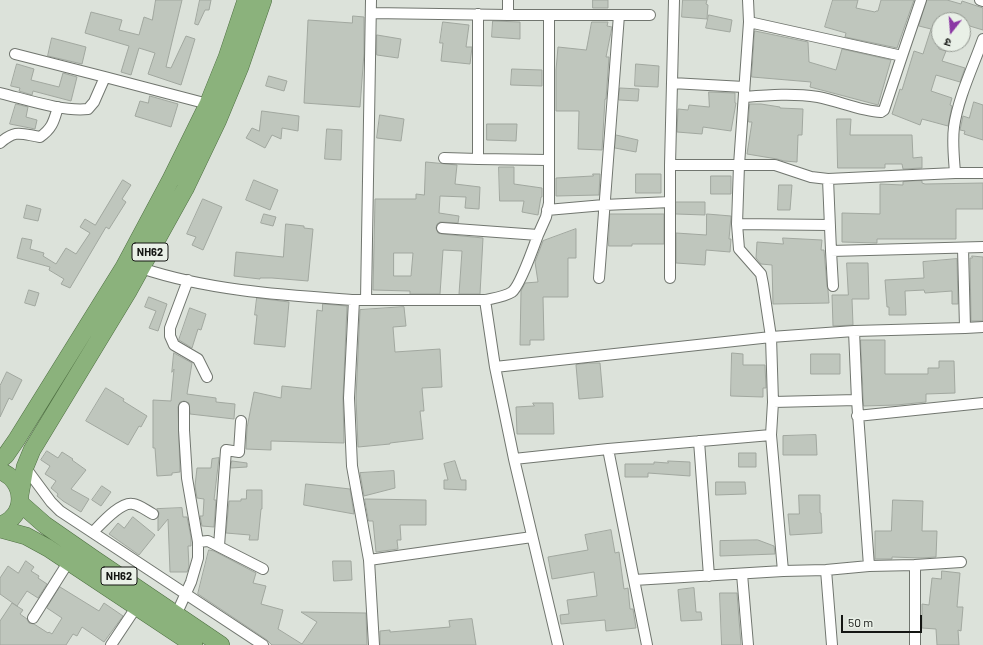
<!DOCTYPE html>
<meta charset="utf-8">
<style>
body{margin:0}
#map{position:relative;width:983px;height:645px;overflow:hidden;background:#dce2da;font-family:Barlow,"Noto Sans Devanagari",sans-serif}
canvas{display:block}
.north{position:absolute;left:931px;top:12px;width:40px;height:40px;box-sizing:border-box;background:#e9f0e7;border:1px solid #949992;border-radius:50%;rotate:197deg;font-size:11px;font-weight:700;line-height:16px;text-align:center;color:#141613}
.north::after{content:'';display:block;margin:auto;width:14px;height:18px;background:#8b36a4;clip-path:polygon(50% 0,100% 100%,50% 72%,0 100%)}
.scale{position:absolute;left:841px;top:615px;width:81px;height:18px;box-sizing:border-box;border:2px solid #141613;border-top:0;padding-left:5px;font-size:12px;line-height:14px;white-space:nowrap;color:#141613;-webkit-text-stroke:3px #e9f0e7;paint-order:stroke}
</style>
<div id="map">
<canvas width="983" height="645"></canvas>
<div class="north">उ</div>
<div class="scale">50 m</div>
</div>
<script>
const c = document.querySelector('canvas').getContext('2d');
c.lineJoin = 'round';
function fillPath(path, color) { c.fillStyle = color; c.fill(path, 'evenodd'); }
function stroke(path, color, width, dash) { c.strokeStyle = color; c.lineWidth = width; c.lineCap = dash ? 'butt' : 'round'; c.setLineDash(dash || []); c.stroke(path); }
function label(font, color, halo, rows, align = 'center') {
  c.font = font + ' Barlow,sans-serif'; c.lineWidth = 3.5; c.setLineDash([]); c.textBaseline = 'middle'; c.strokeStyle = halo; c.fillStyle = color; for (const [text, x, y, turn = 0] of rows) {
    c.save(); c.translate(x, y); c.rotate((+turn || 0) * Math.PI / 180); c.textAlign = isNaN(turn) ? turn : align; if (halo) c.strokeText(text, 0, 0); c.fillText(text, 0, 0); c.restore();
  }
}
const building = new Path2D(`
 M156,0h26l-16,67 5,1 15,-32 9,3 -14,46 -33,-11 7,-21 -16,-5 -8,27 -10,-3 8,-26 -44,-13 6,-21 31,8 -3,10 20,5 5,-18 8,3z
 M200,0h11l-2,10h-4l-7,15 -3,-1z
 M593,0h15v8h-15z
 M683,0h24l-1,4 2,1 -1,14 -25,-2z
 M833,0h25l-2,8 19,4 1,-1h2l3,-11h33l-17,48 -52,-11 1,-4 -21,-6z
 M927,0h20l14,4 1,-3 21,7v22l-20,-6v-4h-24v29l7,2 -4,10 23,7 -5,14 -24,-7 -5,16 21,7 -2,7 2,1 -4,20 -26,-7 -2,6 -28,-11 8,-25 2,1 12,-39 9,3 8,-25 -12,-3z
 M709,15l23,5 -2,12 -24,-4z
 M353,16l11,1v36l-4,54 -56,-4 4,-83 44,3z
 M493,21l27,1v17l-28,-2z
 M443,22l26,3 -3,22h6l-2,17 -29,-3 2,-18h-3z
 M592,22h16l-1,4 5,1 -6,30h3l-3,42h-1l-3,51 -24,-1 1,-38h-23v-41l2,-23 28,3z
 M755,31l53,11 1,20 27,8 6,-21 49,11 -13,45 -68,-18 1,-5 -59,-5z
 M377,35l24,4 -3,19 -21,-3z
 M52,38l34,9 -4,17 -34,-8z
 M17,64l17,5 -3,11 28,7 4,-14 14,4 -6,24 -38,-10 -1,4 -13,-4 1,-3 -9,-2z
 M636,64l23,2 -1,21 -23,-1z
 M512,69l30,1v16l-31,-1z
 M269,76l18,5 -3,10 -18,-5z
 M620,88l19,1 -1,12 -19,-1z
 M709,92l26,1v10h1l-5,28 -28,-4 -1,7 -25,-2 1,-23 10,1 1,-5 20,2z
 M150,96l28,8 -7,23 -36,-11 5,-15 8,2z
 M974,102l9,3v35l-19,-6 1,-3 -5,-1 3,-14 6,2z
 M16,104l12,3 -2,10 11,3 -2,9 -25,-5z
 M750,104h11l19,3v1l23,1 -1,26h-4l-1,27 -13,-1 -7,-2 -30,-5 5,-32h-3z
 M262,111l37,5 -1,15 -16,-3 -1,11 -9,-4 -7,13 -19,-10 6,-10 7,3z
 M380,115l24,4 -3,22 -24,-3z
 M837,119h14l-1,16h62l1,23 9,-1v11l-19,1 -1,-5h-17v4h-47z
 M487,124h30l-1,17 -29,-1z
 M327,129l15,1 -1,30 -16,-1z
 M616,135l22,5 -2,12 -21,-4z
 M426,162l31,3 -2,19 25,3 -1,22 -14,-1 1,-11 -26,-1 -1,17 20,3 -1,7 -18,-1 -3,2 -1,4 2,5 4,1 41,4 -3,56h-21l3,-43 -19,-1 -3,44h-30v-3l-37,-1 2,-91h41v-5l8,1zM394,253h19l-2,23h-17z
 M499,167h15v17l28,4v9h-1l-3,18 -16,-3 2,-11h-24z
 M593,174h7l-1,21 -43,1v-18l37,-2z
 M636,174h25v19h-25z
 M711,176h20v18h-20z
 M123,180l8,5 -9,14 4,3 -17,27 -3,-2 -36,61 -9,-4 3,-5 -15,-9 1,-3 -33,-9 5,-20 10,2 -2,9 14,4 -1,3 13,8 10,-16 10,6 14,-21 -10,-6 5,-8 10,6z
 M254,180l24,10 -8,20 -24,-10z
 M922,181v2l3,1 58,-1v26h-27v30h-79v4l-35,-1v-29l38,1v-30l23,1v-3z
 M779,185h13l-2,25h-12z
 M203,199l19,8 -19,43 -11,-5 4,-8 -9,-3z
 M676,202h29v13l-29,-1z
 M27,205l14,4 -3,12 -14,-3z
 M264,214l12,3 -3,9 -12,-3z
 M610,214h54v30h-32v2h-23z
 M707,214l24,2 -2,23h2l-1,13 -24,-2 -1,15 -29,-2v-30l30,2z
 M286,224l18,2v2l9,1 -5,52 -36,-3h-12v1l-26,-3 2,-24 47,5z
 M576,229v29h-8v39h-25l1,43h-14v5h-10l1,-54 4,-8 13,-1 -3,-20 8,-21z
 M783,238l39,2 -1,10h3l3,36 1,4 1,13 -56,1 -1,-39 -11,-1 -5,-6 1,-16 26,2z
 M972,256l11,1v64h-12l-1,-63h2z
 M957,259l1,45h-6v-13l-27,2 -1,-3 -19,1 1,24h-17v-8h-2l-2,-27 39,-2 -1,-16z
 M847,263h21l1,36h-17l1,26 -20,1 -1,-31h16z
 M29,290l10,3 -4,13 -10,-3z
 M149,297l18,7 -9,27 -9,-3 7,-17 -11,-4z
 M257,298l32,4 -4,45 -31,-3 3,-29h-2z
 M323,304l24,2 -4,92 1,45 -73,-2v9l-25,-1 1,-21 7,-36 27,6 1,-12 29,3 6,-79 5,1z
 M404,307l2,19 -13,1 2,25 45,-3 2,38 -20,1 2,23h-4l3,28 -33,4v1l-32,3 -2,-49 4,-88z
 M190,308l16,6 -5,16 -3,-1 -6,19 -13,-8z
 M861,340h24v34h43v-6h11v-7h15l1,32 -29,1v8l-29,3 -33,1z
 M174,353l18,10 -5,31 29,4v4l19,2 -1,15 -44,-5 -1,-11 -5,-2 -4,1 -2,5 2,65 -8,1v2l-15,1 -2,-28h-2v-48l18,1 3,-32 -2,3z
 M732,353l11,1v11h22l1,23h-3v9l-32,-1z
 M811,354h29v20h-29z
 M589,363h11l3,34 -24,2 -3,-34z
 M7,372l15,8 -10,20 -3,-2 -9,19v-31z
 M106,388l18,11 -1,2 24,15 -6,11 -2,-1 -11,19 -42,-24z
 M533,403h20l1,31h-37l-1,-27 18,-1z
 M816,435l1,20h-34v-19z
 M47,451l11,7 4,-6 11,7 -1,1 14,10 -15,19 18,10 -8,13 -18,-11 -6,-5 1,-2 -7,-6 5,-7 -11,-7 5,-8 -9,-6z
 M739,453h17v14h-17z
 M219,458l-5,42h2l-2,27 -12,-1 -2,-10h3l1,-17 -7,-1 -2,-12 2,-18h14l1,-9z
 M232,461l15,2v4l-16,1z
 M455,461l6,19h5v10l-22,-1v-9h4l-4,-16z
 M668,461l22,1v14l-42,-3v4h-23v-13h29v-2l14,1z
 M394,471l1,17 -31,8 -4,-23z
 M716,482h29l1,12 -30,1z
 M306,484l44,5 4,25 -50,-9z
 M102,486l9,6 -10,14 -9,-6z
 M247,490h15v19h-1l-3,31h-9l1,-5 -24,-2 3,-32h12v-2h5z
 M799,495h21v18h1l1,20 -32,2 -2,-21h11z
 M365,499l61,1v25h-26l1,15h-4l1,9 -22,3 -3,-31h-4z
 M893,500l30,1 -1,30h15l-1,26 -15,1 -29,-1v2h-17v-28h16z
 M182,508l1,9h4l4,20v9h-3l1,21 -2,5h-17l-2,-53 -10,12v-13l1,-5 -2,-4z
 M133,517l22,18 -16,20 -30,-21 9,-11 6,5z
 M611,530l4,23 4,-1 5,37 4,-1 2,21h3l3,19 -30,3 -1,-11 -44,4 -1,-9 9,-1 -2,-14 30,-4 -3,-24 -42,7 -4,-22 40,-7 -3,-15z
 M758,540l16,6 1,8 -55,2v-15z
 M209,550l5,1 42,22 -3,10 13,3 -5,18 22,6 -5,19 24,15 15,-22 -16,-10 65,1 1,32h-95l-5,-5 -69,-46z
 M26,561l8,6 -3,4 8,5 -1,2 9,6 -9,14 -11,-7 -10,15 -17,-12v-16l8,-12 10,7z
 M333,561h18l1,19 -18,1z
 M942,571l18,2 -3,34h6l-2,24 -3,-1 1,15h-22l-1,-16 -14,-1v-24l7,1 3,-27 9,1z
 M60,587l39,24 5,-8 19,13 -19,26 -22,-15 -5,9 -4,-2 -7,11h-66v-24l12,-18 11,7 -3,4 7,5 2,4 5,1 14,9 1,-1 3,2 10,-16 -15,-10z
 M694,588l2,24h5l1,8 -21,1 -3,-31z
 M720,593h17l4,52h-19z
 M472,619l4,26h-96v-14l10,-1v2l60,-5 -1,-6z`);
fillPath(building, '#bfc6bd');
stroke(building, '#a1a79f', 1);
const minor = new Path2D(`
 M508,0v15h111l-20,263
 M674,0l-4,165h105l36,12 17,2 127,-6
 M748,0l1,22 153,34 19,-56
 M980,0l3,1
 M371,13l137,2
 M478,14v145l70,1
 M619,15h31
 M749,22l-10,143 -2,59 93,1
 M983,39c-10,28 -25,59 -29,88 -2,15 0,31 1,46h28
 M15,54l90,23
 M672,83l72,4
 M0,93c25,6 63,19 88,16l6,-7 11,-25 103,27
 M744,97c25,-2 49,-4 74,0 21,4 42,14 63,15l3,-2 18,-54
 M0,143c16,-14 21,-9 40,-6 13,-9 14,-17 18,-30
 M444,158l34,1
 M828,179l3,72 152,-4
 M547,210l57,-5 66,-3
 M737,224l2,25 22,25 2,10 8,53 2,65
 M442,228l96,7c-4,11 -18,51 -26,57 -8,5 -18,6 -27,8l10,67 276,-30 83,-6 111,-3 -2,-80
 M538,235l8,-18 3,-14v-188
 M831,251l2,35
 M141,268c69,23 142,27 213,32
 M670,278v-113
 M188,280l-18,48v8l4,9 24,14 9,18
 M366,300l5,-300
 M965,328l18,-1
 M854,331l3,69
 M495,367l19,92 94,-10 26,131
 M857,416l126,-13
 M771,435l2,-33 84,-2 12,166
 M699,441l10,135
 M608,449l163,-14 12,136
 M514,459l44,186
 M25,467l26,35 9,9 203,134
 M93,532c8,-8 28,-31 40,-28 7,1 14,7 20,10
 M198,542l10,-1 55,28
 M219,546l7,-96 13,2 2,-31
 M369,560l163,-23
 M915,565l46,-3
 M826,570l6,75
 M742,574l6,71
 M176,615l15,-33 7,-24v-16l-11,-64 -3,-48v-23
 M33,618l36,-57
 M111,645l26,-39
 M374,645l-5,-85 -17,-94 -3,-68 5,-98h131
 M647,645l-13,-65 149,-9 43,-1 43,-4 46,-1v80`);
const trunk = new Path2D(`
 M0,460l6,-5 11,-16 107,-172 47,-88 37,-75 19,-47 19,-57
 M0,471c26,9 27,46 0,54
 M20,495l5,-28 7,-17 97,-160 56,-101 33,-69 22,-53 23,-67
 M20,503l25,22 49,34 127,86
 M0,529l26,7 22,12 146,97`);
stroke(minor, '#71766f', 12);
stroke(trunk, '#4e6f42', 18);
stroke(minor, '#fff', 10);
stroke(trunk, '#8bb27c', 17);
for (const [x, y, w] of [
 [150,252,36],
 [119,576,36]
]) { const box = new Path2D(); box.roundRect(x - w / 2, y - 9, w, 18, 3); c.fillStyle = '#e9f0e7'; c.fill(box); stroke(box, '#141613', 1); }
label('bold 11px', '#141613', null, [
 ["NH62",150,252],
 ["NH62",119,576]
]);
</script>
